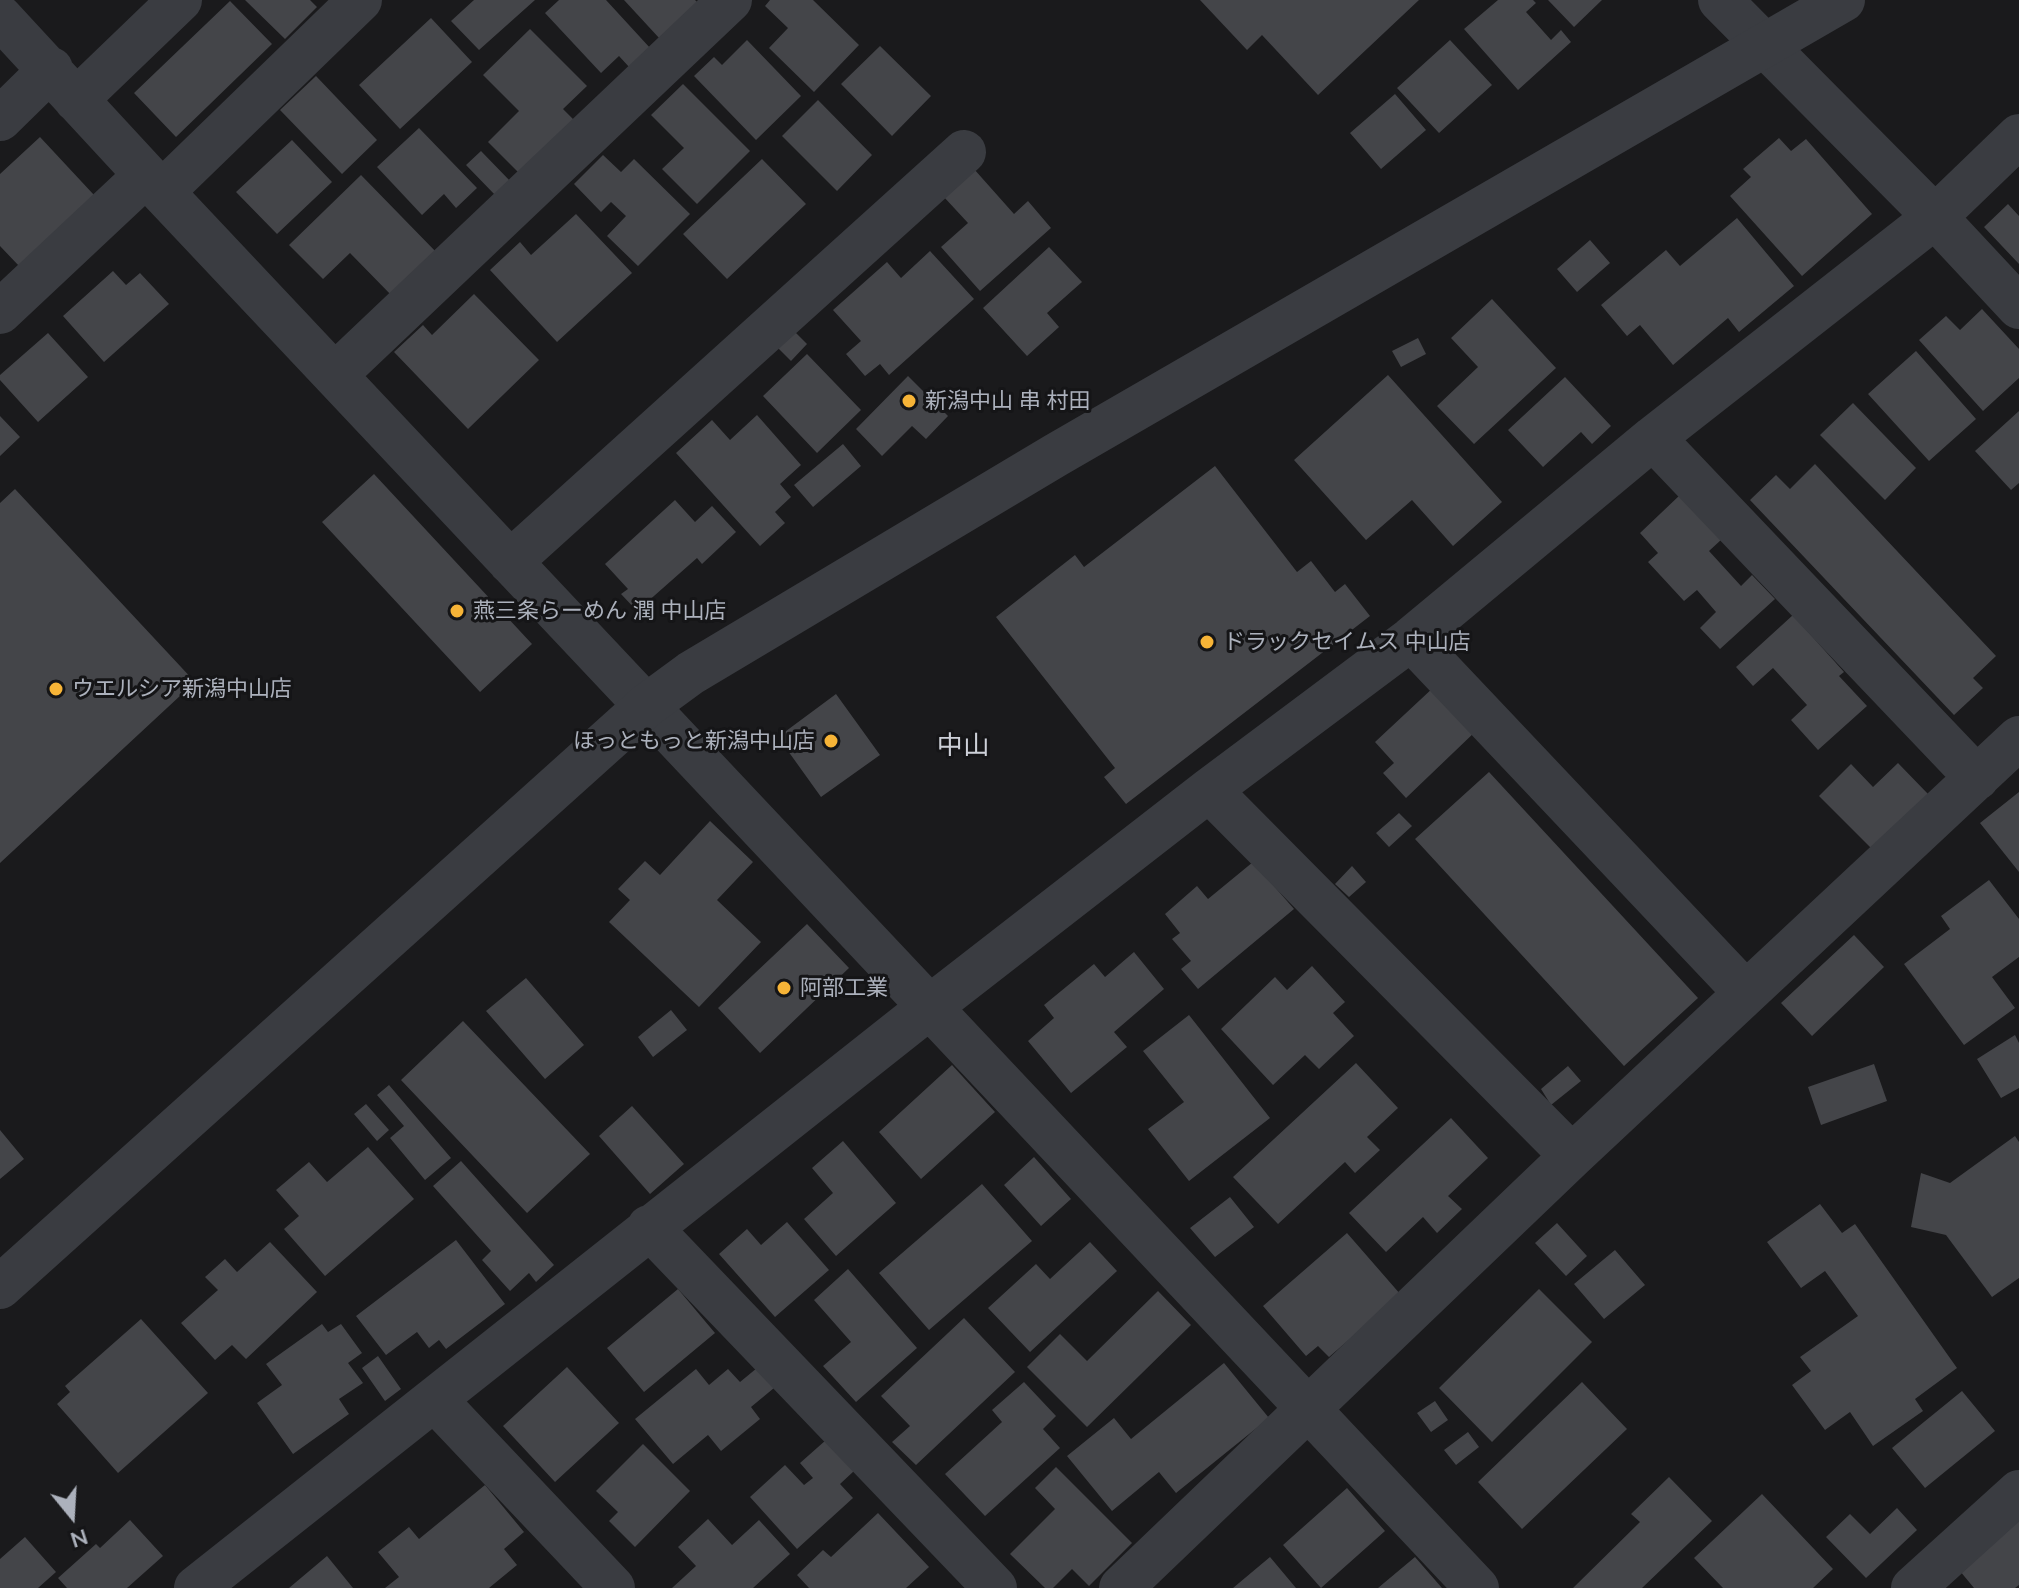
<!DOCTYPE html>
<meta charset="utf-8">
<style>
body{margin:0}
#map{position:relative;width:2019px;height:1588px;overflow:hidden;background:#1a1a1c;font-family:Mulish,sans-serif}
canvas{display:block}
.north{position:absolute;left:32px;top:1476px;width:80px;height:80px;-webkit-text-stroke:6px #151517;paint-order:stroke;rotate:162deg;font-size:22px;font-weight:700;line-height:32px;text-align:center;color:#acb1bc}
.north::after{content:'';display:block;margin:auto;width:28px;height:36px;background:#acb1bc;clip-path:polygon(50% 0,100% 100%,50% 72%,0 100%)}
</style>
<div id="map">
<canvas width="2019" height="1588"></canvas>
<div class="north">N</div>
</div>
<script>
const c = document.querySelector('canvas').getContext('2d');
c.lineJoin = 'round';
function fillPath(path, color) { c.fillStyle = color; c.fill(path, 'evenodd'); }
function stroke(path, color, width, dash) { c.strokeStyle = color; c.lineWidth = width; c.lineCap = dash ? 'butt' : 'round'; c.setLineDash(dash || []); c.stroke(path); }
function label(font, color, halo, rows, align = 'center') {
  c.font = font + ' Mulish,"Noto Sans JP",sans-serif'; c.lineWidth = 6; c.setLineDash([]); c.textBaseline = 'middle'; c.strokeStyle = halo; c.fillStyle = color; for (const [text, x, y, turn = 0] of rows) {
    c.save(); c.translate(x, y); c.rotate((+turn || 0) * Math.PI / 180); c.textAlign = isNaN(turn) ? turn : align; if (halo) c.strokeText(text, 0, 0); c.fillText(text, 0, 0); c.restore();
  }
}
fillPath(new Path2D(`
 M245,0h65l7,7 -32,32z
 M474,0h61l-56,50 -28,-29z
 M559,0h47l45,49 -21,19 -11,-12 -18,17 -56,-60z
 M624,0h71l4,4 -39,35z
 M770,0h43l46,45 -45,47 -45,-44 19,-20 -23,-22z
 M1200,0h219l-101,95 -56,-60 -15,15z
 M1498,0h35l3,3 -10,9 25,28 10,-10 10,12 -53,48 -54,-61z
 M1548,0h54l-28,27z
 M230,1l42,43 -96,93 -42,-44z
 M431,18l41,44 -72,67 -41,-44z
 M530,29l57,57 -24,23 12,12 -55,53 -32,-32 31,-31 -36,-36z
 M747,40l54,56 -45,44 -62,-64 20,-19 8,8z
 M1450,40l42,45 -53,48 -42,-45z
 M880,46l51,50 -39,40 -51,-52z
 M316,76l61,64 -35,34 -62,-64z
 M683,84l67,67 -53,53 -35,-35 22,-21 -33,-33z
 M1395,94l31,36 -45,39 -31,-36z
 M818,100l54,55 -35,36 -55,-55z
 M419,128l58,60 -21,20 -12,-14 -22,21 -45,-48z
 M40,137l54,58 -75,71 -19,-20v-72z
 M1779,138l12,13 15,-12 66,75 -70,62 -72,-80 21,-19 -8,-8z
 M292,140l40,42 -55,52 -41,-42z
 M481,151l30,31 -15,14 -30,-31z
 M603,155l18,17 13,-13 56,55 -52,52 -31,-30 19,-20 -15,-14 -10,10 -27,-28z
 M762,159l44,45 -79,75 -44,-45z
 M974,169l40,45 14,-13 23,27 -71,63 -39,-44 27,-24 -25,-27z
 M361,175l78,80 -45,43 -44,-45 -27,26 -34,-34z
 M2008,204l11,12v48l-35,-37z
 M576,214l56,59 -75,69 -67,-72 30,-28 11,13z
 M1737,218l57,68 -55,46 -11,-14 -55,47 -33,-40 -13,11 -26,-31 65,-55 14,16z
 M1590,240l20,23 -33,29 -20,-23z
 M1049,247l33,35 -35,31 12,14 -32,29 -44,-48z
 M930,251l44,48 -85,76 -9,-11 -15,12 -19,-22 15,-13 -28,-31 54,-48 14,16z
 M113,271l13,14 14,-12 29,31 -65,58 -41,-46z
 M474,294l65,66 -71,69 -74,-77 29,-27 9,10z
 M1492,299l64,69 -82,76 -37,-38 41,-39 -27,-29z
 M1982,309l37,40v29l-36,33 -64,-71 27,-24 14,14z
 M791,328l16,16 -16,17 -16,-16z
 M48,333l40,44 -50,45 -38,-42v-5z
 M1418,338l8,16 -25,13 -9,-16z
 M1916,351l60,68 -47,42 -61,-67z
 M807,354l54,56 -44,43 -54,-57z
 M1388,375l114,127 -49,44 -41,-46 -46,40 -72,-80z
 M908,376l40,40 -22,23 -14,-13 -30,30 -26,-27z
 M1565,377l46,49 -19,18 -11,-12 -38,35 -35,-37z
 M1853,403l63,65 -31,32 -65,-65z
 M2019,411v72l-8,7 -36,-39z
 M757,415l44,50 -21,19 11,13 -16,15 10,11 -25,23 -84,-93 36,-33 18,20z
 M0,416l20,21 -20,19z
 M843,444l18,22 -48,41 -19,-22z
 M1815,464l181,192 -23,22 10,10 -29,27 -204,-215 26,-25 14,14z
 M1215,466l82,106 14,-11 24,31 10,-8 25,32 -244,188 -22,-27 11,-9 -119,-151 79,-62 9,12z
 M374,474l158,170 -52,48 -158,-170z
 M15,489l180,193 -195,181v-360z
 M1681,494l41,45 -13,12 32,35 11,-11 23,24 -55,50 -20,-21 16,-16 -19,-22 -13,11 -36,-39 10,-9 -18,-20z
 M675,500l20,22 17,-16 24,26 -34,32 -5,-6 -60,53 -16,-17 7,-5 -23,-25z
 M1793,615l51,57 -5,4 28,30 -49,44 -27,-30 16,-15 -34,-37 -20,18 -17,-19z
 M1435,686l42,44 -71,68 -23,-25 11,-10 -19,-21z
 M836,694l44,61 -59,42 -43,-60z
 M1898,763l30,31 -56,55 -53,-53 32,-32 22,23z
 M1489,772l209,226 -74,68 -209,-227z
 M2019,792v80l-39,-49z
 M1399,813l13,13 -23,21 -13,-14z
 M710,821l43,41 -36,38 44,42 -62,65 -90,-85 21,-22 -12,-11 27,-28 15,14z
 M1253,862l41,47 -96,80 -17,-20 10,-8 -19,-22 8,-6 -15,-19 32,-28 11,13z
 M1352,866l14,16 -17,15 -14,-13z
 M1989,880l30,39v38l-27,20 23,31 -51,37 -60,-81 46,-35 -9,-13z
 M807,924l42,44 -89,85 -42,-45z
 M1854,935l30,32 -72,69 -31,-33z
 M1134,952l30,37 -50,43 13,15 -56,46 -43,-52 26,-23 -10,-13 50,-41 11,13z
 M1312,966l33,36 -12,11 21,23 -35,33 -14,-14 -32,30 -52,-56 54,-52 12,13z
 M526,978l58,67 -39,34 -59,-68z
 M671,1010l16,20 -34,27 -15,-20z
 M1189,1015l81,103 -81,63 -41,-52 36,-27 -41,-51z
 M463,1021l127,133 -63,59 -126,-133z
 M2015,1035l4,8v45l-18,10 -24,-39z
 M1356,1063l42,45 -31,29 13,13 -25,23 -10,-11 -67,62 -45,-47z
 M1874,1064l13,37 -66,24 -13,-38z
 M952,1065l43,47 -74,67 -42,-47z
 M1568,1066l13,15 -30,24 -10,-16z
 M389,1085l62,73 -26,22 -35,-42 14,-12 -27,-31z
 M366,1104l23,26 -12,11 -23,-27z
 M632,1106l52,58 -34,30 -51,-58z
 M1451,1118l37,40 -40,38 14,13 -25,24 -14,-16 -37,35 -37,-39z
 M0,1130l24,29 -24,20z
 M2015,1136l4,6v136l-27,19 -46,-62 -35,-8 10,-54 29,10z
 M843,1141l53,62 -60,53 -32,-37 29,-26 -21,-25z
 M368,1147l46,52 -89,77 -41,-47 15,-13 -23,-26 33,-28 18,20z
 M1034,1157l37,42 -30,27 -37,-41z
 M461,1161l93,104 -18,17 -7,-9 -19,18 -28,-31 9,-9 -58,-65z
 M982,1184l50,57 -103,89 -50,-57z
 M1230,1197l24,30 -39,30 -25,-29z
 M1820,1204l22,29 13,-9 102,144 -42,31 8,12 -50,35 -23,-34 -25,18 -33,-45 19,-14 -11,-14 58,-41 -33,-45 -24,17 -34,-46z
 M787,1222l42,48 -54,47 -56,-63 28,-25 14,16z
 M1557,1223l30,33 -21,20 -31,-33z
 M1347,1233l54,62 -72,62 -11,-11 -12,10 -43,-50z
 M456,1240l49,64 -59,45 -7,-9 -10,8 -12,-16 -31,23 -30,-39z
 M270,1242l47,50 -71,67 -14,-14 -17,15 -34,-37 37,-33 -13,-13 20,-18 12,13z
 M1090,1242l27,29 -87,81 -42,-44 48,-44 14,15z
 M1615,1250l30,35 -41,34 -30,-35z
 M848,1269l69,79 -61,54 -33,-36 28,-24 -37,-42z
 M678,1289l37,44 -71,59 -37,-44z
 M1539,1289l53,53 -100,100 -53,-54z
 M1158,1291l33,34 -104,102 -60,-60 33,-33 27,27z
 M964,1318l51,54 -99,93 -24,-23 18,-16 -29,-30z
 M141,1319l67,74 -90,80 -61,-69 13,-12 -5,-6z
 M322,1324l6,8 13,-8 21,29 -14,10 15,20 -24,16 10,15 -56,40 -36,-51 25,-18 -16,-21z
 M378,1356l23,33 -16,12 -23,-33z
 M1224,1363l45,55 -93,75 -17,-21 -47,39 -45,-55 47,-38 17,21z
 M567,1367l52,56 -64,59 -52,-56z
 M757,1368l17,20 -23,19 9,12 -39,32 -13,-16 -35,29 -38,-45 61,-50 13,16 19,-16 12,13z
 M1024,1382l32,34 -13,13 17,19 -75,68 -40,-42 57,-52 -10,-12z
 M1582,1382l45,47 -105,100 -44,-47z
 M1962,1391l33,40 -70,57 -33,-40z
 M1435,1401l13,19 -17,12 -14,-19z
 M1468,1432l11,15 -23,18 -12,-15z
 M826,1440l28,31 -14,13 13,14 -56,51 -47,-52 35,-32 19,20 9,-7 -13,-15z
 M643,1444l47,47 -55,56 -26,-26 9,-9 -22,-21z
 M1056,1467l76,76 -43,43 -17,-17 -19,19h-8l-35,-34 45,-45 -20,-21z
 M1669,1477l43,44 -70,67h-69l67,-66 -9,-8z
 M485,1485l39,47 -20,17 13,16 -28,23h-104l14,-11 -21,-25 31,-25 10,12z
 M1347,1488l38,43 -64,57 -38,-43z
 M1762,1494l71,75 -20,19h-90l-29,-30z
 M1897,1508l20,22 -51,48 -40,-41 24,-23 20,20z
 M2019,1512v73l-4,3h-41l-19,-23z
 M878,1513l51,54 -23,21h-97l-12,-13 26,-25 8,7z
 M708,1519l24,26 27,-25 31,34 -37,34h-81l24,-22 -18,-19z
 M130,1520l33,36 -36,32h-60l-9,-10 38,-34 4,4z
 M25,1537l31,35 -18,16h-38v-29z
 M327,1556l26,32h-64z
 M1270,1557l26,31h-63z
 M1415,1557l27,31h-64z`), '#444549');
stroke(new Path2D(`
 M1720,0l215,217 84,90
 M0,17l146,158 1331,1413
 M76,100l104,-100
 M0,119l51,-50
 M163,191l197,-191
 M0,312l146,-137
 M336,374l394,-374
 M1653,438l324,340
 M510,562l454,-410
 M1411,639l334,353
 M1209,790l363,366
 M649,1227l346,361
 M435,1400l178,188
 M196,1588l735,-582 278,-216 202,-151 242,-201 282,-221 84,-81
 M1121,1588l451,-432 447,-418
 M1913,1588l106,-96`), '#3a3c41', 44);
stroke(new Path2D(`
 M0,1287l646,-581 45,-33 365,-218 787,-455`), '#3a3c41', 44);
for (const [x, y, r, color] of [
 [909,401,8,"#f7b437"],
 [457,611,8,"#f7b437"],
 [1207,642,8,"#f7b437"],
 [56,689,8,"#f7b437"],
 [831,741,8,"#f7b437"],
 [784,988,8,"#f7b437"]
]) { const dot = new Path2D(); dot.arc(x, y, r, 0, 2 * Math.PI); c.fillStyle = color; c.fill(dot); stroke(dot, '#151517', 3); }
label('22px', '#acb1bc', '#151517', [
 ["新潟中山 串 村田",925,401],
 ["燕三条らーめん 潤 中山店",473,611],
 ["ドラックセイムス 中山店",1223,642],
 ["ウエルシア新潟中山店",72,689],
 ["ほっともっと新潟中山店",815,741,"right"],
 ["阿部工業",800,988]
], 'left');
label('26px', '#cdd0d8', '#151517', [
 ["中山",963,746]
]);
</script>
